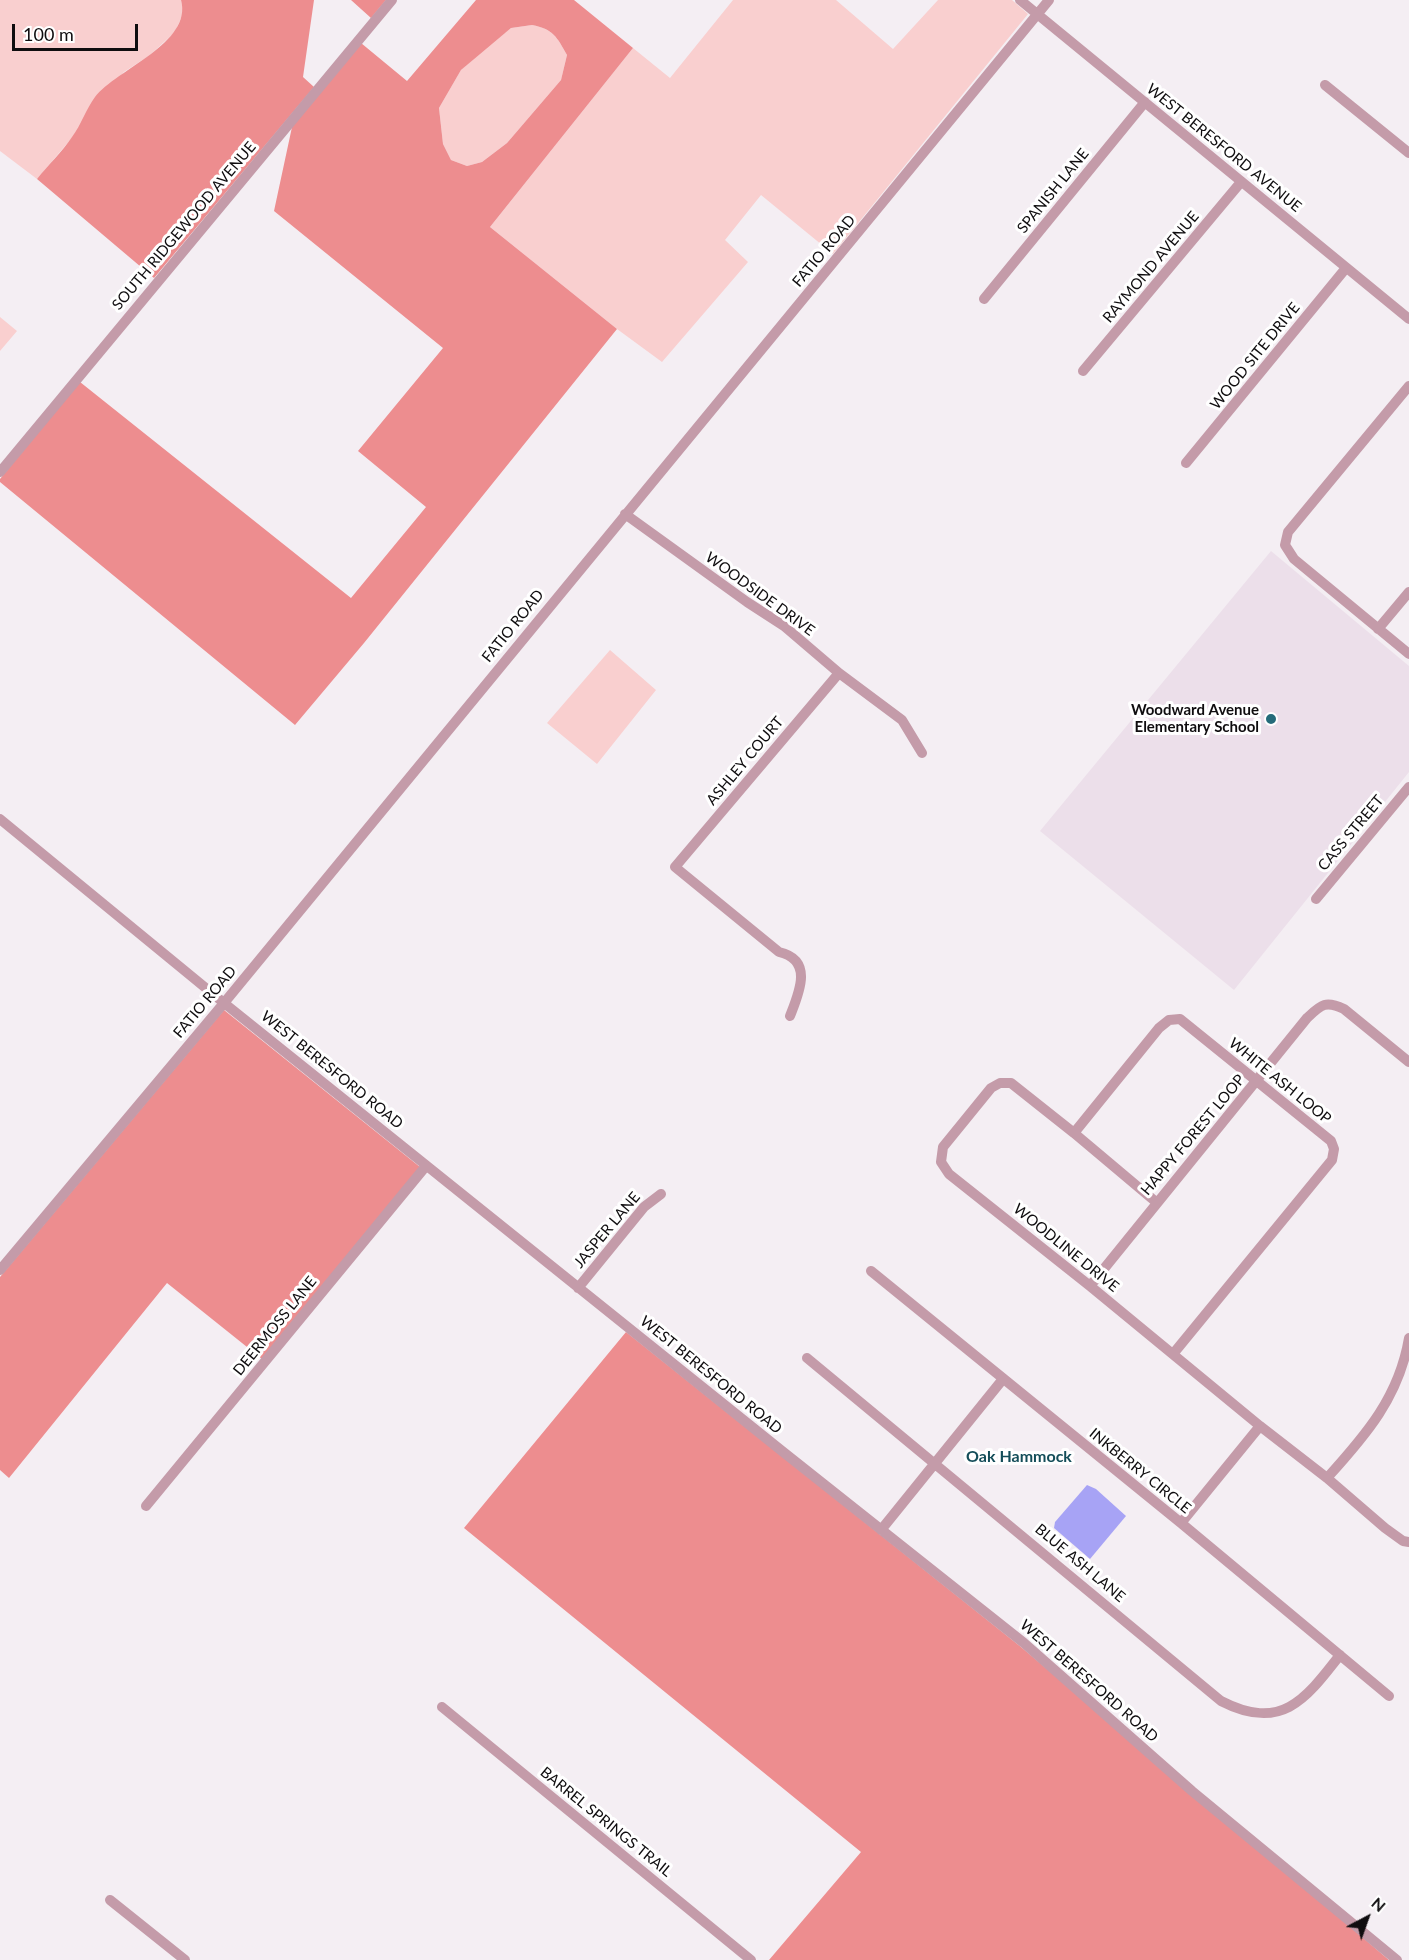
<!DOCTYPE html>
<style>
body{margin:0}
#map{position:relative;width:1409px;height:1960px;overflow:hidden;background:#f4eef3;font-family:Lato,sans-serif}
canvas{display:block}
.north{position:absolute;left:1337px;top:1888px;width:60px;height:60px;-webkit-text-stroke:4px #fff;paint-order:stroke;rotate:41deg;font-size:16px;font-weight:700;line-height:24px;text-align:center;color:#0f0d0f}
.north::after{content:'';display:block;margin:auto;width:21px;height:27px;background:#0f0d0f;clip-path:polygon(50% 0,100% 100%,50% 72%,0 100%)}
.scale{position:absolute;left:12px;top:24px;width:126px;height:27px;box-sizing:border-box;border:3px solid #0f0d0f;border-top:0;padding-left:8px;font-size:18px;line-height:21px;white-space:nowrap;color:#0f0d0f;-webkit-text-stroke:4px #fff;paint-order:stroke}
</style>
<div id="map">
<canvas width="1409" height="1960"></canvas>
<div class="north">N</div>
<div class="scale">100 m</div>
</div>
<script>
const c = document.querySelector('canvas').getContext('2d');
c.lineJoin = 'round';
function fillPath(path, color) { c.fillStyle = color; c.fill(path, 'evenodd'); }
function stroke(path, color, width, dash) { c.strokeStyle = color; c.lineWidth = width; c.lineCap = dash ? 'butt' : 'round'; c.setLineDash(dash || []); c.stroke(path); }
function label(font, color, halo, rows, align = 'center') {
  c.font = font + ' Lato,sans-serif'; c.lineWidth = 6; c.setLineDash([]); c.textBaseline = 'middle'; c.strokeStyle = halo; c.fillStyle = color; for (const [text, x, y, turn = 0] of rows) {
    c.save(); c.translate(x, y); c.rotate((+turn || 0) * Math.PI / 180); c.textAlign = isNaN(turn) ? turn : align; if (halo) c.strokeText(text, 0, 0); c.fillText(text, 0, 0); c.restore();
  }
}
fillPath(new Path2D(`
 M1271,551l138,115v106l-175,218 -194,-159z`), '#ecdfea');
fillPath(new Path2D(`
 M0,0h181l3,11 -9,21 -25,23 -26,17 -53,67 -34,40 -37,-28z
 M733,0h103l57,49 45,-49h74l16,14 -195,240 -72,-59 -36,45 23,22 -86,100 -45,-33 -127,-102 143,-179 37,30z
 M532,25c21,4 25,12 35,30l-6,25 -54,63 -25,19 -15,4 -16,-6 -8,-16 -4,-36 22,-38 23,-21 27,-21z
 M0,317l17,14 -17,20z
 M610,650l46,40 -59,74 -50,-41z`), '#f9cfcf');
fillPath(new Path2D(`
 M181,0h133l-11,77 11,10 -160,191 -117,-99c11,-14 25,-27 35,-42 9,-12 14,-28 23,-40 22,-28 98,-54 86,-97z
 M351,0h35l-15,18z
 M476,0h98l59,48 -143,179 127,102 -253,314 -69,82 -295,-243v-3l80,-97 271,216 75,-91 -68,-56 85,-103 -169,-137 18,-84 69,-84 46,38zM532,25c21,4 25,12 35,30l-6,25 -54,63 -25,19 -15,4 -16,-6 -8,-16 -4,-36 22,-38 50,-42z
 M224,1010l196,157 -158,192 -95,-76 -158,195 -9,-8v-193z
 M626,1332l395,315 368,313h-620l92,-108 -397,-324z`), '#ed8d8f');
fillPath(new Path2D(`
 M1087,1485l9,4 30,27 -36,43 -36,-31 1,-6z`), '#a7a3f5');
stroke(new Path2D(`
 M1020,0l389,319
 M1325,85l84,68
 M984,299l161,-197
 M1083,371l158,-189
 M1409,386l-121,146 -3,13 9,14 115,95
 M1186,463l160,-195
 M0,472l392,-472
 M625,514l122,88 37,24 55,47 63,47 20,33
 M1378,629l31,-37
 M0,819l224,184 558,448 242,192 168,148 205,169
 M1316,899l93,-112
 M790,1016c9,-23 24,-56 -11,-64l-104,-85 164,-194
 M1074,1133l85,-105 10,-8 11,-1 151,122 3,8 -2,11 -159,194
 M1156,1202l-82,-69 -63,-50h-11l-9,5 -48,59 -2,15 8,12 141,112 170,140 67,52 58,50 18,13 6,1
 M0,1270l224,-267 825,-1003
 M871,1271l310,252 208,173
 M1090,1286l217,-268c14,-13 18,-18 37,-9l65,53
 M578,1288l66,-81 17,-13
 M807,1358l414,343c60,31 84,-1 119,-46
 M1327,1478c39,-43 72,-81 82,-140
 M146,1506l280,-340
 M1181,1523l79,-97
 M881,1530l122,-151
 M442,1707l309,253
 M110,1900l75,60`), '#c49ba9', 10);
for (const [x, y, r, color] of [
 [1271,719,6,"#256b7a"]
]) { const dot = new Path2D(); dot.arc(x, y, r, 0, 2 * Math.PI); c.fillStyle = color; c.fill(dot); stroke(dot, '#fff', 2); }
label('15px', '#0f0d0f', '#fff', [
 ["WEST BERESFORD AVENUE",1224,148,39],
 ["SPANISH LANE",1053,191,-51],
 ["SOUTH RIDGEWOOD AVENUE",184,226,-50],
 ["FATIO ROAD",824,251,-50],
 ["RAYMOND AVENUE",1151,267,-50],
 ["WOOD SITE DRIVE",1255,356,-51],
 ["WOODSIDE DRIVE",760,594,36],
 ["FATIO ROAD",513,626,-51],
 ["ASHLEY COURT",745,761,-50],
 ["CASS STREET",1351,833,-50],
 ["FATIO ROAD",205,1002,-50],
 ["WEST BERESFORD ROAD",332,1070,39],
 ["WHITE ASH LOOP",1280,1081,39],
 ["HAPPY FOREST LOOP",1193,1135,-50],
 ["JASPER LANE",607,1230,-50],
 ["WOODLINE DRIVE",1066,1248,39],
 ["DEERMOSS LANE",275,1326,-51],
 ["WEST BERESFORD ROAD",711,1375,39],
 ["INKBERRY CIRCLE",1140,1471,39],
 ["BLUE ASH LANE",1080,1563,40],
 ["WEST BERESFORD ROAD",1089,1681,41],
 ["BARREL SPRINGS TRAIL",606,1822,39]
]);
label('bold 15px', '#0f0d0f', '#fff', [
 ["Woodward Avenue",1259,710],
 ["Elementary School",1259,727]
], 'right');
label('bold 16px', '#144d59', '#fff', [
 ["Oak Hammock",1019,1457]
]);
</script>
